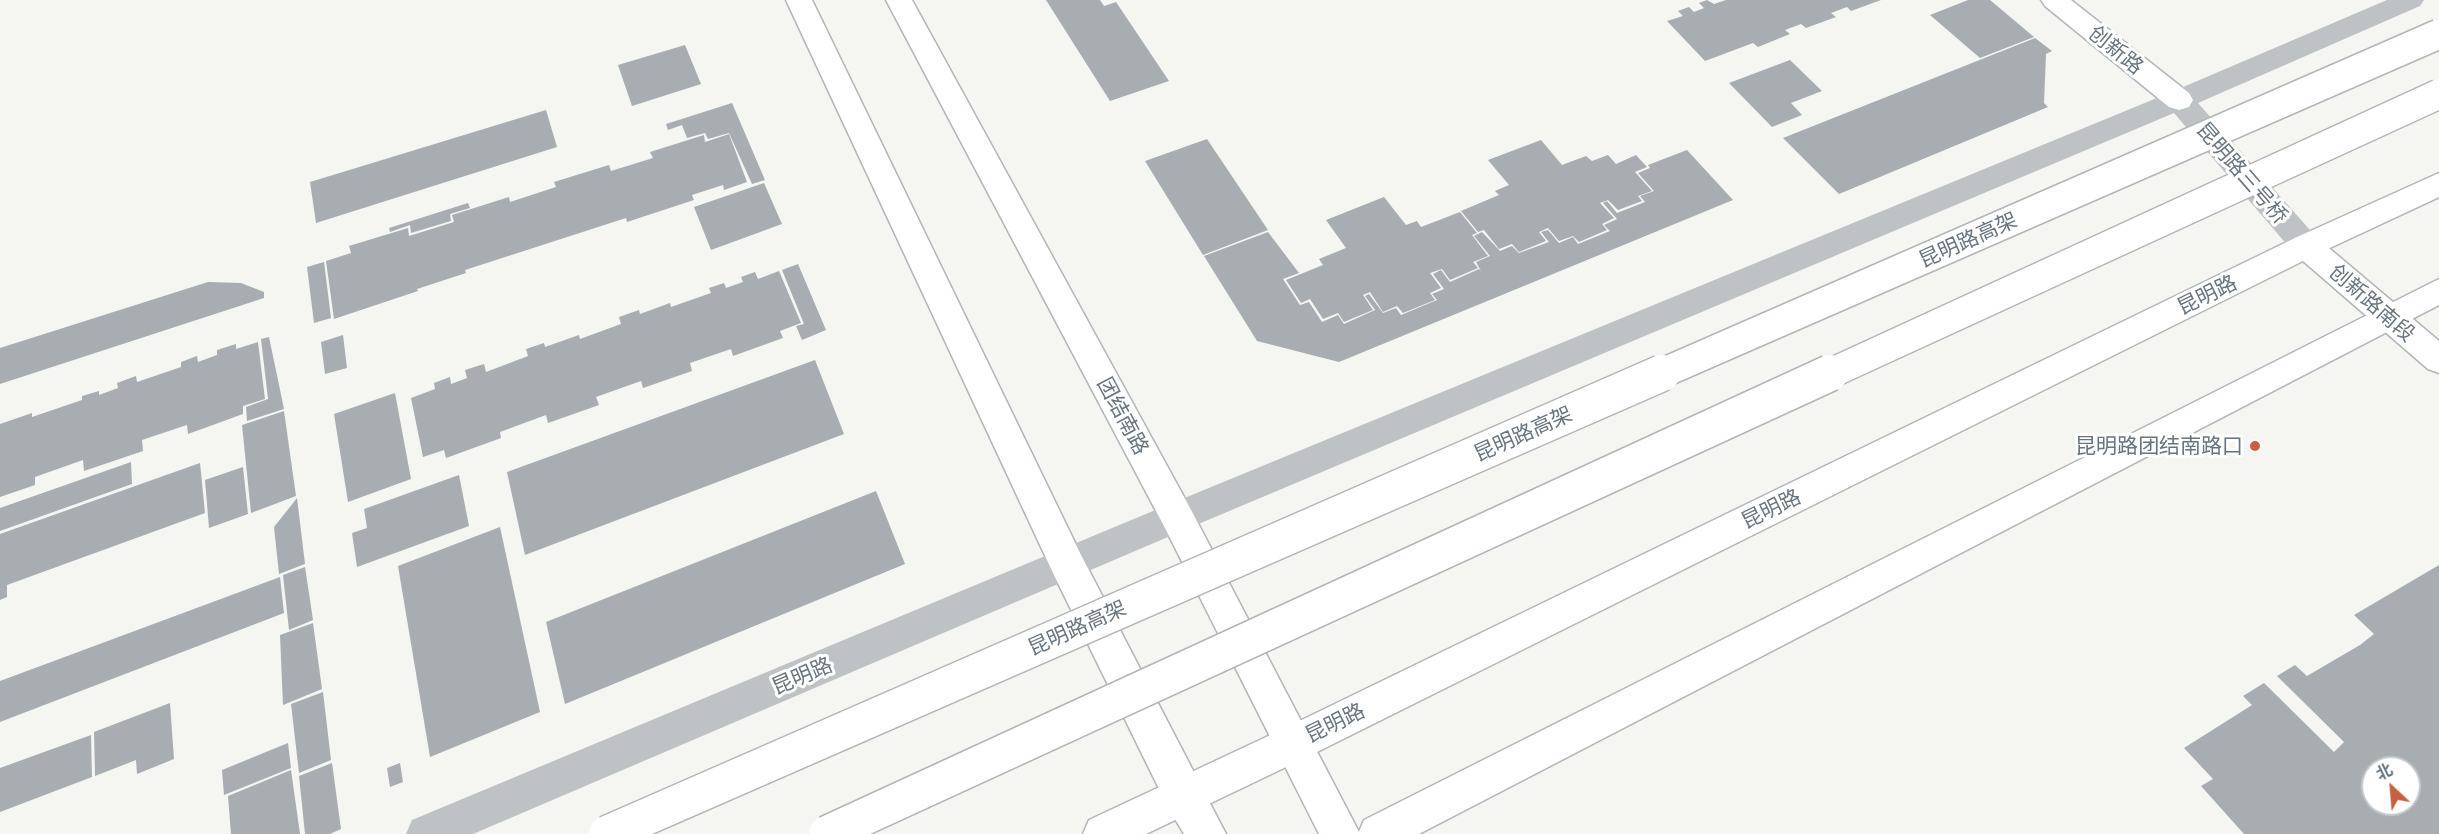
<!DOCTYPE html>
<meta charset="utf-8">
<style>
body{margin:0}
#map{position:relative;width:2439px;height:834px;overflow:hidden;background:#f5f5f2;font-family:"Exo 2","Noto Sans SC",sans-serif}
canvas{display:block}
.north{position:absolute;left:2361px;top:756px;width:60px;height:60px;box-sizing:border-box;background:#fff;border:2px solid #c3c8cc;border-radius:50%;rotate:334deg;font-size:16px;font-weight:700;line-height:24px;text-align:center;color:#68757f}
.north::after{content:'';display:block;margin:auto;width:21px;height:27px;background:#cc5e3b;clip-path:polygon(50% 0,100% 100%,50% 72%,0 100%)}
</style>
<div id="map">
<canvas width="2439" height="834"></canvas>
<div class="north">北</div>
</div>
<script>
const c = document.querySelector('canvas').getContext('2d');
c.lineJoin = 'round';
function fillPath(path, color) { c.fillStyle = color; c.fill(path, 'evenodd'); }
function stroke(path, color, width, dash) { c.strokeStyle = color; c.lineWidth = width; c.lineCap = dash ? 'butt' : 'round'; c.setLineDash(dash || []); c.stroke(path); }
function label(font, color, halo, rows, align = 'center') {
  c.font = font + ' "Exo 2","Noto Sans SC",sans-serif'; c.lineWidth = 6; c.setLineDash([]); c.textBaseline = 'middle'; c.strokeStyle = halo; c.fillStyle = color; for (const [text, x, y, turn = 0] of rows) {
    c.save(); c.translate(x, y); c.rotate((+turn || 0) * Math.PI / 180); c.textAlign = isNaN(turn) ? turn : align; if (halo) c.strokeText(text, 0, 0); c.fillText(text, 0, 0); c.restore();
  }
}
fillPath(new Path2D(`
 M1046,0h54l4,6 12,-4 53,79 -59,20z
 M1707,0l7,4 12,-4h155l-30,11 -4,-4 -16,6 5,4 -30,11 -5,-4 -16,6 5,4 -32,13 -5,-4 -48,18 -38,-40 16,-5 -5,-5 11,-4 5,5 10,-4 -5,-5z
 M1968,0h22l44,37 -54,21 -50,-43z
 M2035,38l17,13 -6,3 -2,49 4,4 -209,87 -56,-56z
 M685,45l16,39 -69,22 -14,-41z
 M1790,60l32,31 -31,12 11,12 -30,12 -43,-44z
 M732,103l33,77 -13,4 -23,-51 -21,6 -3,-6 -18,5 -5,-13 -14,5 -2,-6z
 M546,110l11,37 -241,76 -6,-41z
 M729,134l18,48 -23,8 -1,-5 -31,10 2,5 -67,22 -1,-4 -161,52 1,3 -49,16 1,2 -84,28 -8,-58 25,-8 -2,-7 59,-18 1,8 45,-14 -2,-7 57,-18 1,5 46,-15 -2,-5 55,-17 2,6 42,-13 -3,-6 54,-17 1,7z
 M1207,139l61,91 -65,25 -58,-94z
 M1541,140l21,25 24,-9 6,5 16,-6 8,9 20,-9 11,12 -12,5 17,19 -14,5 4,5 -24,9 -10,-10 -8,3 14,15 -12,6 5,6 -28,12 -6,-6 -14,5 -11,-13 -9,4 7,9 -27,11 -7,-8 -13,5 -15,-19 -6,2 -17,-21 38,-16 -4,-4 14,-6 -21,-25z
 M1687,150l46,50 -394,162 -82,-21 -53,-85 64,-24 31,41 -16,6 17,26 9,-3 13,20 16,-7 6,9 31,-14 -10,-14 4,-2 14,19 13,-5 5,7 36,-15 -5,-6 12,-5 -11,-15 8,-4 9,12 29,-13 2,2 -5,-9 14,-6 -16,-20 8,-4 19,20 -1,-1 12,-5 9,9 -2,-2 30,-11 -8,-10 7,-2 11,13 14,-6 5,7 32,-13 -6,-6 13,-6 -14,-16 4,-2 10,12 28,-11 -5,-6 14,-5 -16,-18 12,-5 -2,-3z
 M764,183l18,41 -71,26 -17,-43z
 M1384,197l22,28 11,-4 4,6 39,-15 17,21 -5,2 16,21 -15,6 5,6 -28,12 -8,-11 -12,4 11,15 -11,5 5,7 -32,13 -6,-7 -14,6 -13,-20 -7,3 10,15 -29,12 -6,-9 -15,6 -13,-20 -9,4 -15,-23 37,-15 -4,-6 27,-11 -20,-28z
 M468,203l2,5 -20,6 1,7 -40,12 -1,-8 -20,7 -1,-4z
 M324,262l7,56 -17,5 -7,-56z
 M798,264l28,66 -24,10 -6,-14 8,-2 -22,-54z
 M779,271l22,52 -21,8 3,7 -50,18 -2,-7 -41,14 2,8 -49,17 -2,-7 -45,16 3,8 -51,18 -2,-8 -46,17 1,6 -55,20 -2,-8 -21,7 -12,-59 24,-9 -1,-6 16,-6 1,7 16,-6 -2,-8 19,-6 2,8 42,-16 -2,-7 18,-6 1,4 34,-12 1,4 41,-15 -2,-7 20,-7 1,4 30,-11 1,4 40,-14 -2,-5 15,-5 2,5 17,-6 -2,-5 14,-5 3,7z
 M208,282l33,1 23,9v6l-264,86v-36z
 M343,335l4,33 -22,6 -4,-32z
 M269,337l15,72 -37,12 -1,-14 22,-8 -7,-60z
 M258,342l7,57 -22,7v8l-55,20 -1,-9 -45,15 1,11 -59,20 -1,-11 -48,17v8l-35,12v-73l32,-11v4l50,-17v-4l17,-5v4l19,-7 -1,-5 19,-7 1,6 44,-15v-5l16,-6 1,6 19,-7v-5l19,-6v5z
 M815,360l29,74 -319,121 -18,-83z
 M395,393l16,86 -63,23 -14,-88z
 M284,411l12,85 -45,17 -9,-88z
 M131,462l1,22 -132,47v-23z
 M200,463l5,50 -198,72v12l-7,3v-66z
 M243,467l5,47 -39,14 -4,-48z
 M459,475l10,51 -112,41 -5,-34 15,-5 -3,-19z
 M876,491l29,73 -340,140 -19,-82z
 M297,498l8,66 -26,10 -5,-47z
 M500,527l40,185 -110,45 -32,-191z
 M2439,565v269h-195l-43,-48 12,-7 -29,-31 68,-43 -9,-9 21,-13 70,69 10,-10 -67,-66 18,-11 12,11 53,-31 14,-11 -20,-19zM2373,768h36v36h-36z
 M305,567l8,53 -24,10 -6,-55z
 M280,577l4,36 -284,109v-41z
 M313,623l9,66 -39,16 -3,-70z
 M323,692l8,68 -32,13 -8,-69z
 M170,703l4,56 -37,15 -1,-14 -41,16 -1,-44z
 M91,735l1,42 -92,35v-44z
 M288,743l3,25 -67,27 -2,-25z
 M332,763l9,66 -11,5h-25l-6,-58z
 M400,763l3,19 -13,5 -3,-19z
 M291,770l9,64h-69l-3,-38z`), '#a7adb1');
const secondary = new Path2D(`
 M786,0h26l268,553 146,281h-42l-15,-25 -115,-234z
 M886,0h26l277,506 171,328h-41l-154,-306z
 M2041,0h30l118,93 4,7 -4,7 -10,3 -10,-3 -124,-101z
 M2306,234l11,4 122,103v32l-11,-4 -133,-115 -4,-8 4,-8z`);
const primary = new Path2D(`
 M2439,173v24l-122,57 -1010,503 -161,77h-63l6,-14 190,-89 1016,-493z
 M2439,279v26l-1020,529h-61l6,-14z`);
stroke(secondary, '#b1b6b9', 3);
stroke(primary, '#b2b6b9', 3);
fillPath(new Path2D(`
 M2387,0h37l-4,6 -222,97 119,135 4,8 -4,8 -11,4 -11,-4 -121,-141 -985,415 -716,306h-67l6,-14 753,-314 1004,-413z`), '#bfc2c5');
fillPath(secondary, '#fff');
fillPath(primary, '#fff');
const highwayBridgeFar1 = new Path2D(`
 M1658,375l781,-341
 M1827,375l612,-281`);
const highwayBridge = new Path2D(`
 M607,834l1055,-461
 M827,834l1003,-461`);
stroke(highwayBridgeFar1, '#b2b5b7', 32, []);
stroke(highwayBridge, '#b2b5b7', 39, []);
stroke(highwayBridgeFar1, '#fff', 29);
stroke(highwayBridge, '#fff', 36);
for (const [x, y, r, color] of [
 [2255,446,6,"#cc5e3b"]
]) { const dot = new Path2D(); dot.arc(x, y, r, 0, 2 * Math.PI); c.fillStyle = color; c.fill(dot); stroke(dot, '#fff', 2); }
label('21px', '#68757f', '#fff', [
 ["创新路",2116,50,39],
 ["昆明路三号桥",2242,173,49],
 ["昆明路高架",1968,240,-24],
 ["昆明路",2207,295,-26],
 ["创新路南段",2372,303,41],
 ["团结南路",1123,416,62],
 ["昆明路高架",1523,434,-24],
 ["昆明路",1771,509,-26],
 ["昆明路高架",1077,628,-24],
 ["昆明路",802,676,-23],
 ["昆明路",1335,723,-26]
]);
label('21px', '#68757f', '#fff', [
 ["昆明路团结南路口",2243,446]
], 'right');
</script>
